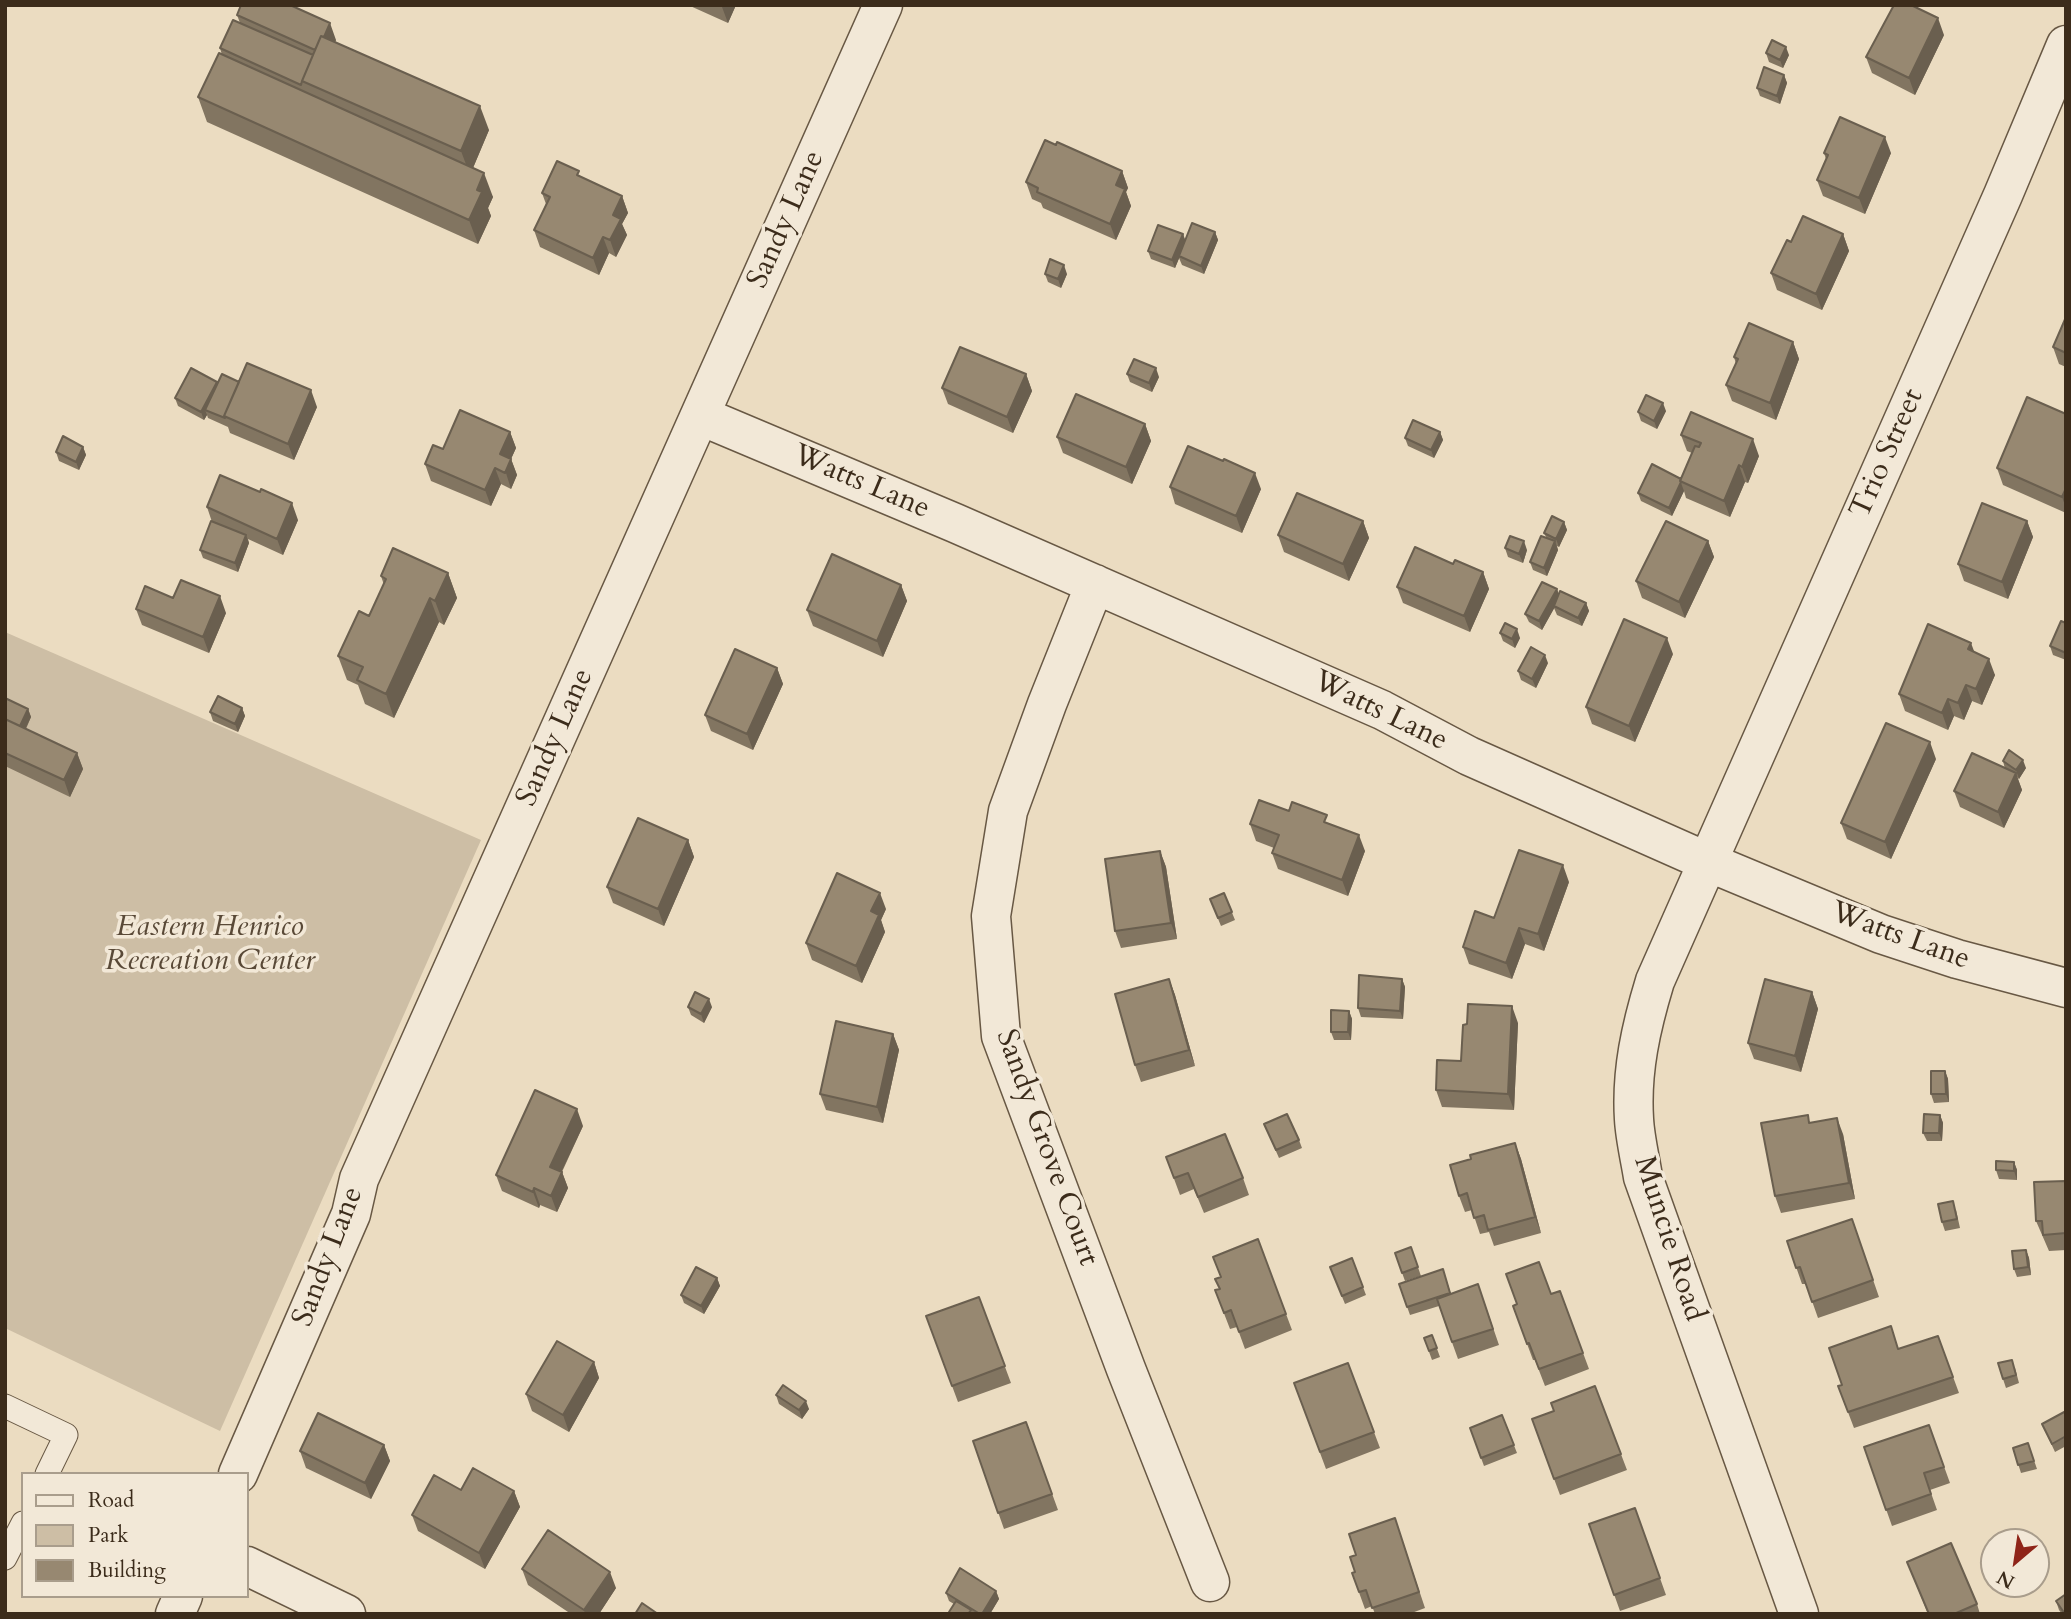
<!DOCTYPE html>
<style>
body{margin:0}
#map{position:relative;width:2071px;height:1619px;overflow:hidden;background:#ebdcc1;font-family:Cardo,serif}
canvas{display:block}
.frame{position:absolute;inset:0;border:7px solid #3c2c1b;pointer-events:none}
.legend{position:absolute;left:21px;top:1472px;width:228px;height:126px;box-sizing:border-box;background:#f2e8d7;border:2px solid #a99d8c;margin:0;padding:9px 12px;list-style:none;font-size:21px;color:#3c2c1b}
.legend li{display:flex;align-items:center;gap:14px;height:35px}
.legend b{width:35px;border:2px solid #a99d8c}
.north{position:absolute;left:1980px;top:1528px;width:70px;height:70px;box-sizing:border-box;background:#f2e8d7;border:2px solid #a99d8c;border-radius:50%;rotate:209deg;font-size:19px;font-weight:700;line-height:28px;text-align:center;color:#3c2c1b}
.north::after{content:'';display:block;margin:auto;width:24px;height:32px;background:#8f2418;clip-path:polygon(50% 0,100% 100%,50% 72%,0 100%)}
</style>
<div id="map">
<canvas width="2071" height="1619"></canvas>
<div class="frame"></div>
<ul class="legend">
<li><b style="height:9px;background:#f2e8d7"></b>Road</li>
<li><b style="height:19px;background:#cdbea5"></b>Park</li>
<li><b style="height:19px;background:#978871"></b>Building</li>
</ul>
<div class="north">N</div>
</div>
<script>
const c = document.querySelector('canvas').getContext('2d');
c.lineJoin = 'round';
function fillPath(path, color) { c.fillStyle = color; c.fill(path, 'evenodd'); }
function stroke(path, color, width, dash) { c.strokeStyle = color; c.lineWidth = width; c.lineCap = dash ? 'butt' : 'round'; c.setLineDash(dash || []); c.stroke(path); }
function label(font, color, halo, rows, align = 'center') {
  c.font = font + ' Cardo,serif'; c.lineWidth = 7; c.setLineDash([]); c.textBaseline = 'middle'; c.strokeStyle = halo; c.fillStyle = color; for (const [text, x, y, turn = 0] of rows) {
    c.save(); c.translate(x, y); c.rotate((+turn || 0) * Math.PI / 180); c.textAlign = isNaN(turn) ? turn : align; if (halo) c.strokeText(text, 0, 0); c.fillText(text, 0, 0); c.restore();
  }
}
fillPath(new Path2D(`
 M5,632l476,208 -261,591 -215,-103z`), '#cdbea5');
const lane = new Path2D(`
 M5,1406l61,29 -19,39
 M5,1558l18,-35`);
const street = new Path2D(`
 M701,416l254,107 427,187 87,46 239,106 173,72 76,25 109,29
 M1095,584l-48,120 -39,107 -17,105 10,120 125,333 84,213
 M238,1474l113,-260 8,-35 524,-1174
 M247,1566l99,48
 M175,1614l8,-18
 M1799,1614l-156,-437c-3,-19 -8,-39 -9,-58 -3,-48 7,-92 21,-138l348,-786 63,-150`);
stroke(lane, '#685844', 25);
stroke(street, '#685844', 41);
stroke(lane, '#f2e8d7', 23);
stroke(street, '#f2e8d7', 38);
fillPath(new Path2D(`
 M688,5h48l-8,18z
 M237,15l99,25 -1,2 154,88 -16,38 20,29 -5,11 3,8 -13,28 -271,-122 -9,-25 24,-42 -2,-7 20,-25z
 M1944,35l-29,60 -43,-22 -6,-16z
 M1766,53l23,2 -6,13 -14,-6z
 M1784,75l3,8 -7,21 -20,-8 -3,-8z
 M1824,153h67l-26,61 -42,-18 -6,-16 9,-21z
 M1122,171l6,17 -2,4 5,14 -15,34 -73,-32 -2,-5 -9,-4 -6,-17z
 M582,178l40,18 6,17 -6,11 5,11 -11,22 -7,-4 -10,22 -59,-28 -6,-17 12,-26 -4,-11z
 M1215,232l3,8 -14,34 -22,-9 -3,-7 -4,10 -24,-9 -3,-8 35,-17 2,7z
 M1843,234l6,17 -27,59 -45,-20 -6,-17z
 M1045,274h22l-6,14 -13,-6z
 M2066,317v50l-7,-3 -6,-17z
 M1793,342l6,17 -23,61 -44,-19 -6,-16 10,-21 -2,-7z
 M1026,374l6,17 -19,42 -65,-29 -6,-16z
 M1127,374l32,3 -7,15 -22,-10z
 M217,382v1l22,-1 78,25 -23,53 -64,-27 -2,-6 -20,-9 -1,-3 -3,5 -26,-14 -3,-8z
 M1666,411l-9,18 -16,-8 -3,-9z
 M2066,414v99l-63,-28 -6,-17z
 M1145,424l6,17 -19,43 -69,-31 -6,-16z
 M510,432l6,16 -5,11 6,16 -6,14 -10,-5 -10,22 -60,-25 -6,-17 18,-15z
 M1440,432l3,8 -9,18 -26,-12 -3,-8z
 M1681,435l78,21 -11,27 -3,-1 -15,35 -44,-19 -2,-7 -12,25 -31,-15 -3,-8 43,-14 11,-26 -5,-2z
 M83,447l3,8 -7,15 -20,-9 -3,-9z
 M1170,487l91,2 -19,44 -67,-29z
 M207,507l91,13 -15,35 -35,-16 1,4 -11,29 -35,-14 -3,-8 12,-28z
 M1363,521l6,17 -20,43 -65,-29 -6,-17z
 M2027,521l6,16 -25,62 -44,-18 -6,-17z
 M1564,522l3,8 -8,17 -2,-1 1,4 -11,26 -14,-6 -3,-8 16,-25 -2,-4z
 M1708,541l6,16 -29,61 -43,-20 -6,-17z
 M1505,548l22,2 -4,13 -15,-6z
 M1453,564l30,8 6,17 -19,43 -67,-29 -6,-16z
 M448,573l9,25 -13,27 -5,-3 -45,96 -29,-14 -7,-19 -11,-5 -9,-24 31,-40 15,-31 -3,-9z
 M901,585l6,16 -24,56 -70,-31 -6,-16z
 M1557,589l2,6 27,8 3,8 -7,15 -25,-11 -3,-7 -12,22 -13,-8 -4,-8z
 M173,598l53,15 -17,40 -67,-28 -6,-16z
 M2066,623v37l-13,-5 -3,-9z
 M1500,633l20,5 -5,10 -12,-7z
 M1975,653l20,22 -13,30 -10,-4 -8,19 -10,-4 -6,14 -43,-19 -6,-17z
 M1673,654l-38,88 -43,-18 -6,-17z
 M1548,663l-12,25 -15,-8 -3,-9z
 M777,668l6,16 -30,66 -42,-19 -6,-16z
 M5,698l23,11 3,8 -5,12 51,24 6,16 -13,28 -65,-31z
 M242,708l3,8 -7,16 -25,-11 -3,-9z
 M1936,759l-45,100 -44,-20 -6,-16z
 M2003,761l23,7 -7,11 -2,-2 5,13 -18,38 -44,-21 -6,-16 51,-22z
 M1250,824h80l35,27 -17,45 -70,-27 -6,-16 2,-5 -18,-7z
 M688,840l6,17 -30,69 -51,-23 -6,-16z
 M1160,851l6,16 11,72 -56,9 -6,-17z
 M1569,882l-25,69 -19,-7 -13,35 -43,-15 -6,-17 31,-29z
 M1224,893l11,27 -14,6 -11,-27z
 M886,909l-5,11 4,12 -23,51 -50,-23 -6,-17z
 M1169,979l6,16 20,71 -54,16 -6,-17z
 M1402,979l3,8 -2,32 -42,-2 -3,-9z
 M1812,992l6,17 -17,63 -47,-13 -6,-16z
 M688,1007h24l-8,16 -13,-8z
 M1349,1011l3,8 -1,21h-17l-3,-8z
 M1518,1023l-4,87 -72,-3 -6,-17 25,-29 6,-37z
 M893,1034l6,16 -16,73 -57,-13 -6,-16z
 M1945,1071l3,8 1,23 -15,1 -3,-9z
 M1940,1115l3,8 -1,18h-15l-4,-8z
 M1810,1123l33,11 12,65 -74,14 -6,-17z
 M1264,1124l35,16 3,8 -23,10z
 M583,1126l-21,46 6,16 -11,24 -17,-7 -1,3 -37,-17 -6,-16z
 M1515,1143l6,16 20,74 -47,13 -5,-14 -9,2 -8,-24 -7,2 -6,-16 12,-37z
 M1166,1157l77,21 6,17 -45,18 -10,-24 -14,6z
 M2014,1162l3,8v10l-18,-1 -3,-9z
 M2066,1181v69l-17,1 -13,-30z
 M1956,1210l4,18 -15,3 -3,-9z
 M1852,1219l27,78 -61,21 -12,-34h-4l-15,-43z
 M1258,1239l34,91 -47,19 -8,-22 -7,2 -15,-39 4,-1 1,-12z
 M1411,1247l10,29 -16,5 -10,-28z
 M2026,1250l3,8 2,17 -14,2 -3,-8z
 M1352,1258l14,37 -21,9 -15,-37z
 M1443,1269l8,25 27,-10 21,61 -41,14 -19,-53 -29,9 -11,-31z
 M717,1278l3,8 -16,28 -20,-11 -3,-8z
 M1560,1291l29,78 -44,17 -10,-26h-2l-20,-54z
 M979,1297l32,86 -53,19 -32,-86z
 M1432,1335l8,22 -8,3 -8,-22z
 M1938,1336l21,57 -105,35 -16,-42 4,-1 57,-36z
 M594,1362l5,16 -30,54 -37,-21 -6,-17z
 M1348,1363l32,85 -54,21 -32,-86z
 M2015,1368l4,15 -13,5 -3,-9z
 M1595,1386l32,84 -67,25 -28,-76 22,-8z
 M776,1395l33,14 -7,10 -23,-15z
 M2066,1411v35l-11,6 -13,-28z
 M1502,1415l15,38 -33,13 -14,-38z
 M1026,1422l32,88 -54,19 -31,-88z
 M1929,1425l21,58 -20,7 7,20 -45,16 -28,-79z
 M2028,1443l9,26 -16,4 -8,-25z
 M384,1445l6,16 -19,38 -65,-31 -6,-17z
 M461,1490l53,1 6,16 -35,62 -67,-38 -6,-16z
 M1635,1508l31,87 -46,16 -31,-87z
 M1395,1518l30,90 -16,6h-34l-3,-8 -7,3 -13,-36 3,-1 1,-17z
 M1907,1562l70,42 3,10h-52z
 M522,1569l94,19 -17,26h-28l-43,-29z
 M996,1591l3,8 -9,15h-40l-1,-2 5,-8 -5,-3 -3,-8z
 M2056,1601l10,13h-4l-3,-4z`), '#827561');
fillPath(new Path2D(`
 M723,5h13l-8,18 -6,-16z
 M1938,18l6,17 -29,60 -6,-17z
 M330,23l6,17 -13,27 -6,-16z
 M1786,47l3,8 -6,13 -3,-8z
 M1784,75l3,8 -7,21 -3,-8z
 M480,106l9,24 -19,45 -9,-24z
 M1885,137l6,16 -26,61 -6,-16z
 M1122,171l6,17 -2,4 5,14 -15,34 -6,-16 6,-39z
 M484,173l9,24 -5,11 3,8 -13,28 -9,-24 8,-30z
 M622,196l6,17 -6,11 5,11 -11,22 -6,-17 3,-25z
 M1215,232l3,8 -14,34 -3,-8z
 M1183,234l3,8 -11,26 -3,-8z
 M1843,234l6,17 -27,59 -6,-16z
 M603,237l6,16 -10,22 -6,-17z
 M1064,265l3,9 -6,14 -3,-9z
 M1793,342l6,17 -23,61 -6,-17z
 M1156,368l3,9 -7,15 -3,-9z
 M1026,374l6,17 -19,42 -6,-16z
 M217,382l3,8 -15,20 2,5 -3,5 -3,-8z
 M311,390l6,17 -23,53 -6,-16z
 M1663,403l3,8 -9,18 -3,-8z
 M1145,424l6,17 -19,43 -6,-17z
 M510,432l6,16 -5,11 6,16 -6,14 -11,-35z
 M1440,432l3,8 -9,18 -3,-8z
 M1753,439l6,17 -11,27 -6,-16z
 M83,447l3,8 -7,15 -3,-8z
 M1739,465l6,17 -15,35 -6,-16z
 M495,468l6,16 -10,22 -6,-16z
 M1255,473l6,16 -19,44 -6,-17z
 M1681,483l3,8 -12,25 -3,-8z
 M2066,488v20l-4,-11z
 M292,503l6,17 -15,35 -6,-16z
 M1363,521l6,17 -20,43 -6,-17z
 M2027,521l6,16 -25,62 -6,-17z
 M1564,522l3,8 -8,17 -3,-8z
 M246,535l3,8 -11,29 -3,-9z
 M1524,541l3,9 -4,13 -4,-9z
 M1555,541l3,9 -11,26 -3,-8z
 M1708,541l6,16 -29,61 -6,-16z
 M1483,572l6,17 -19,43 -6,-16z
 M448,573l9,25 -13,27 -9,-24z
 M901,585l6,16 -24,56 -6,-16z
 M1557,589l3,9 -18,32 -3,-9z
 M220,596l6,17 -17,40 -6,-16z
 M430,598l9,24 -45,96 -8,-24z
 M1586,603l3,8 -7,15 -4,-8z
 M1517,629l3,9 -5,10 -3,-9z
 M1667,638l6,16 -38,88 -6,-16z
 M1971,643l6,16 -9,-10z
 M1545,655l3,8 -12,25 -4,-9z
 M1989,659l6,16 -13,30 -6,-16z
 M777,668l6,16 -30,66 -6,-16z
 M1966,685l6,16 -8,19 -6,-17z
 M1948,699l6,17 -6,14 -6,-17z
 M242,708l3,8 -7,16 -3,-8z
 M28,709l3,8 -11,23 -3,-8z
 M1930,742l6,17 -45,100 -6,-17z
 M77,753l6,16 -13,28 -6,-17z
 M2023,760l3,8 -7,11 -3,-9z
 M2016,773l6,17 -18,38 -6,-16z
 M1359,835l6,16 -17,45 -6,-16z
 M688,840l6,17 -30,69 -6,-17z
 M1160,851l6,16 11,72 -6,-16z
 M1563,865l6,17 -25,69 -6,-17z
 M880,893l6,16 -5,11 4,12 -23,51 -6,-17 15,-55z
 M1519,928l6,16 -13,35 -6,-16z
 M1169,979l6,16 20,71 -6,-16z
 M1402,979l3,8 -2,32 -3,-8z
 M1812,992l6,17 -17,63 -6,-16z
 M709,999l3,8 -8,16 -3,-9z
 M1512,1006l6,17 -4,87 -6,-16z
 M1349,1011l3,8 -1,21 -3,-8z
 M893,1034l6,16 -16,73 -6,-16z
 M1945,1071l3,8 1,23 -3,-8z
 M577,1109l6,17 -27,57 -6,-16z
 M1940,1115l3,8 -1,18 -3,-8z
 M1837,1118l6,16 12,65 -6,-16z
 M1515,1143l6,16 20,74 -6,-16z
 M2014,1162l3,8v10l-3,-9z
 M562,1172l6,16 -11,24 -6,-16z
 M534,1188l6,17 -1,3 -6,-16z
 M2026,1250l3,8 2,17 -3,-8z
 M717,1278l3,8 -16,28 -3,-8z
 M594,1362l5,16 -30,54 -6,-17z
 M806,1401l3,8 -7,10 -3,-9z
 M384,1445l6,16 -19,38 -6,-16z
 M514,1491l6,16 -35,62 -6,-16z
 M610,1572l6,16 -17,26h-14l-1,-4z
 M996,1591l3,8 -9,15h-8z`), '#6a5f4f');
const building = new Path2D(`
 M241,5h49l40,18 -6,14 -3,-1 -6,14 -78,-35z
 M1894,5h17l27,13 -29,60 -43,-21z
 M233,20l80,35 -11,26 -1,4 -81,-37z
 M321,36l159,70 -19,45 -159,-70z
 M1772,40l14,7 -6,13 -14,-7z
 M219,53l265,120 -7,17 5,2 -13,28 -271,-123z
 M1764,67l20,8 -7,21 -20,-8z
 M1840,117l45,20 -26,61 -42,-18 11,-25 -4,-2z
 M1045,140l11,5 1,-3 65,29 -6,14 9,4 -15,35 -73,-32 1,-4 -12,-6z
 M557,161l22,10 -2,4 45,21 -9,19 8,4 -11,21 -7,-3 -10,21 -59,-28 16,-33 -8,-4z
 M1803,216l40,18 -27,60 -45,-21 16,-33 4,2z
 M1192,223l23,9 -14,34 -22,-10z
 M1158,225l25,9 -11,26 -24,-9z
 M1050,259l14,6 -6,14 -13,-5z
 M2066,317v36l-13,-6z
 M1749,323l44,19 -23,61 -44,-18 12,-26 -4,-2z
 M960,347l66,27 -19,43 -65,-29z
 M1134,359l22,9 -7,15 -22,-9z
 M247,363l64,27 -23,54 -64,-28z
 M191,368l26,14 -16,30 -26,-14z
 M222,374l17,8 -15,34 1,2 -20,-8z
 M1076,394l69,30 -19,43 -69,-30z
 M1646,395l17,8 -9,18 -16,-9z
 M2027,397l39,17v74l-4,9 -65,-29z
 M460,410l50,22 -10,22 11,5 -6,14 -10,-5 -10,22 -60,-26 8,-19 10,4z
 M1691,412l62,27 -11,28 -3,-2 -15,36 -44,-20 15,-35 4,1 2,-4 -20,-8z
 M1413,420l27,12 -9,18 -26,-12z
 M63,436l20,11 -7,15 -20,-10z
 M1188,446l35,15 1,-2 31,14 -19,43 -66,-29z
 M1652,464l29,15 -1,2 1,1 -12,26 -31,-15z
 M220,475l40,17 1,-3 31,14 -15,36 -70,-32z
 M1297,493l66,28 -20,43 -65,-29z
 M1982,503l45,18 -25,61 -44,-18z
 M1552,516l12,6 -8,17 -12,-6z
 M211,521l35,14 -11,28 -35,-13z
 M1666,521l42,20 -29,61 -43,-21z
 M1510,536l14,5 -5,13 -14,-6z
 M1541,536l14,5 -11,27 -14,-6z
 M1415,547l38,17 2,-4 28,12 -19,44 -67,-29z
 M393,548l55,25 -13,28 -5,-3 -44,96 -29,-14 6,-13 -25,-11 21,-45 10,5 17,-37 -5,-3z
 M832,554l69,31 -24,56 -70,-31z
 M181,580l39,16 -17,41 -67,-28 9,-23 28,12z
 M1542,582l15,7 -18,32 -14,-7z
 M1560,591l26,12 -8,15 -24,-12z
 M1624,619l43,19 -38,88 -43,-19z
 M2061,621l5,2v30l-16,-7z
 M1505,623l12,6 -5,10 -12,-6z
 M1928,624l43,19 -3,6 21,10 -13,30 -10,-4 -8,18 -10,-4 -6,14 -43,-19z
 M1531,647l14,8 -13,24 -14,-8z
 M735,649l42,19 -30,66 -42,-19z
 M218,696l24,12 -7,16 -25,-12z
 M5,698l23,11 -8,17 -15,-7z
 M5,719l72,34 -13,27 -59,-27z
 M1886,723l44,19 -45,100 -44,-19z
 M2009,750l14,10 -7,10 -13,-9z
 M1972,753l44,20 -18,39 -44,-21z
 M1259,800l30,11 3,-9 35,13 -3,7 35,13 -17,45 -70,-27 7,-18 -29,-11z
 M638,818l50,22 -30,69 -51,-22z
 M1519,850l44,15 -25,69 -19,-6 -13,35 -43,-16 12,-36 19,7z
 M1160,851l11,72 -56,8 -10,-72z
 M837,873l43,20 -9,18 8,4 -23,51 -50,-23z
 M1224,893l8,19 -14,6 -8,-19z
 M1359,975l43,4 -2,32 -42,-3z
 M1169,979l20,71 -54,15 -20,-71z
 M1765,979l47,13 -17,64 -47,-13z
 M695,992l14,7 -8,15 -13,-7z
 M1468,1004l44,2 -4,88 -72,-4 1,-30 24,1 2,-36 4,-1z
 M1331,1010l18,1 -1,21h-17z
 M836,1021l57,13 -16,73 -57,-13z
 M1931,1071h14l1,23h-15z
 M535,1090l42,19 -27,58 12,5 -11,24 -17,-8 -1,4 -37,-17z
 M1287,1114l12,26 -23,10 -12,-26z
 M1924,1114l16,1 -1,18h-16z
 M1808,1115l1,8 28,-5 12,65 -74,13 -14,-73z
 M1225,1134l18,44 -45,19 -10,-24 -14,5 -8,-21z
 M1515,1143l20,74 -47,13 -4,-15 -10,3 -7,-25 -8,3 -9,-31 21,-6 -1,-4z
 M1996,1161l18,1v9l-18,-1z
 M2066,1181v52l-23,2 -1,-14h-6l-2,-39z
 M1953,1201l4,18 -15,3 -4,-18z
 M1852,1219l21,61 -61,22 -12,-35 -4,1 -9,-27z
 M1258,1239l28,75 -47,18 -8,-22 -7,3 -9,-23 5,-1 -5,-10 6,-2 -8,-20z
 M1411,1247l7,20 -16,6 -7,-20z
 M2026,1250l2,17 -14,2 -2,-18z
 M1352,1258l11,29 -21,9 -12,-29z
 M1539,1262l12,32 9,-3 23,62 -44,16 -10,-26 -2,1 -14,-38 4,-2 -11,-30z
 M696,1267l21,11 -16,28 -20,-11z
 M1443,1269l7,24 -43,14 -8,-23z
 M1478,1284l15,45 -41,13 -15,-43z
 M979,1297l26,69 -53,20 -26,-70z
 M1891,1326l7,23 40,-13 15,41 -105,35 -10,-26 4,-1 -13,-37z
 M1432,1335l5,13 -8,3 -5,-13z
 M557,1341l37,21 -31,53 -37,-21z
 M2012,1360l4,15 -13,4 -5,-16z
 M1348,1363l26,69 -54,20 -26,-69z
 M783,1385l23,16 -7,9 -23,-15z
 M1595,1386l26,68 -67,25 -22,-60 22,-8 -3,-8z
 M2066,1411v25l-14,8 -10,-20z
 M318,1413l66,32 -19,38 -65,-32z
 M1502,1415l12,30 -33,13 -11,-30z
 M1026,1422l26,72 -54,19 -25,-72z
 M1929,1425l15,42 -20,6 7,21 -45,16 -22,-63z
 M2028,1443l6,18 -16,4 -5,-17z
 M473,1468l41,23 -35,62 -67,-38 22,-40 27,15z
 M1635,1508l25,70 -46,17 -25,-71z
 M1395,1518l24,74 -47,16 -6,-18 -7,2 -7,-19 3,-1 -5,-15 6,-2 -7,-21z
 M548,1530l62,42 -26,38 -62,-41z
 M1951,1543l26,61 -23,10h-25l-22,-52z
 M960,1568l36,23 -14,23h-2l-34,-21z
 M2066,1594v20h-1l-9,-13z
 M956,1601l15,9 -3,4h-16l-3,-2z
 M642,1603l16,11h-23z`);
fillPath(building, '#978871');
stroke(building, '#6a5f4f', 2);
label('30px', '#3c2c1b', '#f2e8d7', [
 ["Sandy Lane",787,220,-66],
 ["Trio Street",1888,454,-66],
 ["Watts Lane",861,483,23],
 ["Watts Lane",1380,712,26],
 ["Sandy Lane",556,738,-66],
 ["Watts Lane",1900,937,20],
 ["Sandy Grove Court",1046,1148,70],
 ["Muncie Road",1668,1239,72],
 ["Sandy Lane",329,1257,-69]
]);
label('italic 30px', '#594937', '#f2e8d7', [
 ["Eastern Henrico",210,928],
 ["Recreation Center",210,962]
]);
</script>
